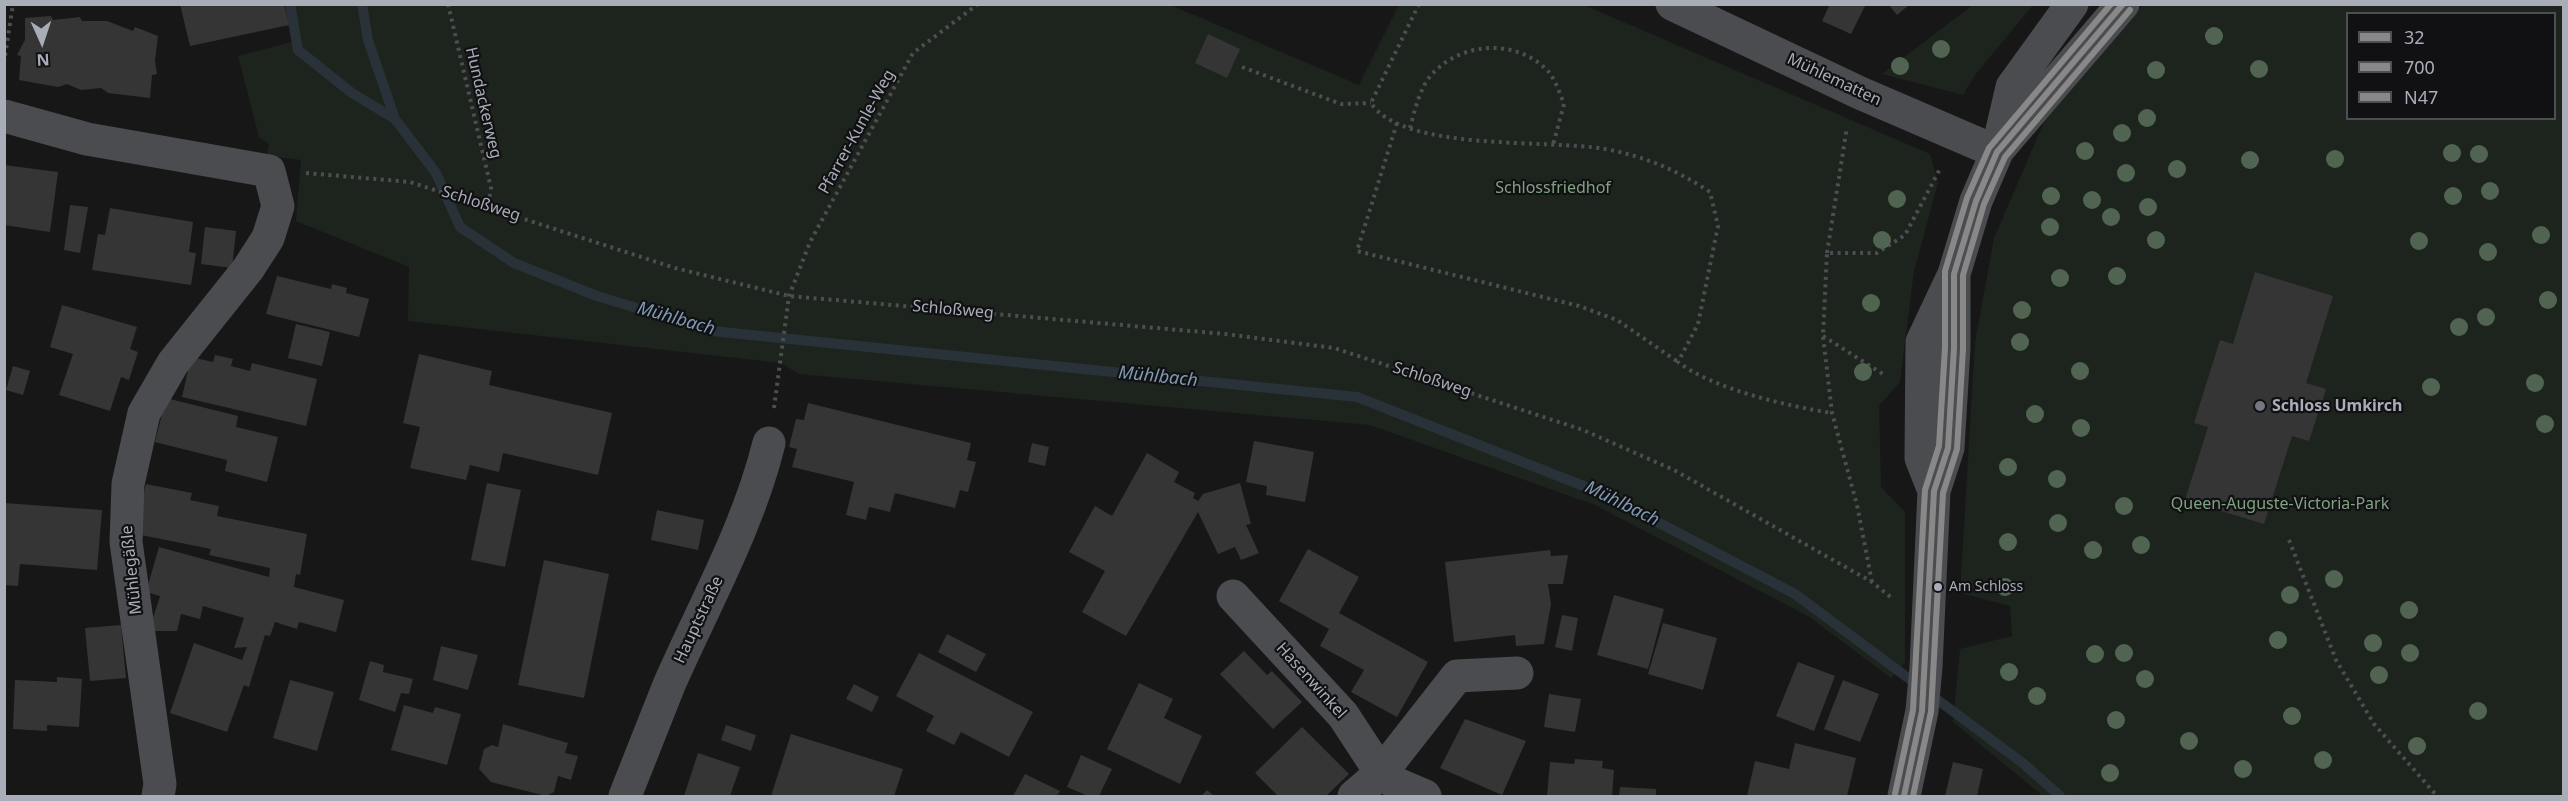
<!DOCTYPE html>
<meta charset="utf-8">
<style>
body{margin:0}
#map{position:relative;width:2568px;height:801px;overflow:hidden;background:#171717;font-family:"Noto Sans",sans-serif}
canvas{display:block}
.frame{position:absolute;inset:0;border:6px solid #a8adb8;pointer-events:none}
.legend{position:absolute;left:2346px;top:12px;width:210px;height:108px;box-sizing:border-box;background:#111113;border:2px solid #4d4f55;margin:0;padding:8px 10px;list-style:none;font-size:18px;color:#a8adb8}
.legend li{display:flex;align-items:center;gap:12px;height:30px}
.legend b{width:30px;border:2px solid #4d4f55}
.north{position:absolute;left:12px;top:12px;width:60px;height:60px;-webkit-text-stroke:4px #111113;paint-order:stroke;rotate:177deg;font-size:16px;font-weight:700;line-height:24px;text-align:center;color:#a8adb8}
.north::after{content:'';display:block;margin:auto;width:21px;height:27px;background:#a8adb8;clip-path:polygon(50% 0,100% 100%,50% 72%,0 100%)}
</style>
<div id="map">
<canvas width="2568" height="801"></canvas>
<div class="frame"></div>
<ul class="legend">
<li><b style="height:8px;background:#898888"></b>32</li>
<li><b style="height:8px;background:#898888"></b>700</li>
<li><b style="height:8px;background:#898888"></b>N47</li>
</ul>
<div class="north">N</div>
</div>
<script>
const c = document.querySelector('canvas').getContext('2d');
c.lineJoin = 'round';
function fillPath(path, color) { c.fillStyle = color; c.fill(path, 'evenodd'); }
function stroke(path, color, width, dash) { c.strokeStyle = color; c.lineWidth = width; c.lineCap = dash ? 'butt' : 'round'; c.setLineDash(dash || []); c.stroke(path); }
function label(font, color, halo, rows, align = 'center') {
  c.font = font + ' "Noto Sans",sans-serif'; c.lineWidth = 4.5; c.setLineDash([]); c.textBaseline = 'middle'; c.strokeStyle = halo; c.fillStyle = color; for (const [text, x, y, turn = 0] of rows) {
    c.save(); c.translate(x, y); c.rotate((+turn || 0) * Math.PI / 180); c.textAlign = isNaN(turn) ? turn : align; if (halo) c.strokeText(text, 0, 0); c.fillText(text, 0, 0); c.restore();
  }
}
fillPath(new Path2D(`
 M1168,4l191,81 40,-80h185l346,149 8,29 -24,88 -14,111 -21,24 2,81 24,25v151l-14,15 -83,-62 -213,-111 -225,-80 -571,-51 -18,-11 -373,-42 1,-54 -113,-46 5,-61 -34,-4 2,-12 -10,-7 -21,-81 61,-16 -6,-35z
 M1974,4l59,1 -58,70 -12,20 -81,-21z
 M2142,5h421v791h-520l-90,-74 7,-73 52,-13 -2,-30 -50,-13 15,-251 19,-104 51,-118zM2348,14h206v104h-206z`), '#1d241e');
stroke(new Path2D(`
 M290,4l8,46 54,43 43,26 41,54 24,54 54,36 83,33 115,35 645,66 247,97 191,100 229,170 36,32
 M362,4l6,36 27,79`), '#2a3239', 10);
fillPath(new Path2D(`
 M180,4h104l5,21 -99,21z
 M1830,4h36l-15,30 -29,-13z
 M1888,4h22l-13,11z
 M51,16l2,4 27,-3 2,4h25l26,10 2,-4 23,9 -3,25 2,13 -5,1 -2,23 -42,-5 -7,-5 -20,2 -14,-6 -9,3 -39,-7 2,-24 -4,-1 8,-15v-22z
 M1208,34l32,15 -13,29 -32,-15z
 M4,165l54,7 -8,60 -46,-7z
 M70,205l18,2 -8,46 -16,-3z
 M110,208l83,14 -4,30 7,1 -5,32 -99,-15 6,-36 7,1z
 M205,227l31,4 -4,37 -31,-4z
 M2255,272l78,24 -27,87 20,6 -17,52 -17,-5 -28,88 -79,-24 23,-73 -14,-4 26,-83 13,4z
 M277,276l54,13 1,-5 15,4 -1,5 23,6 -10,38 -93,-23z
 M62,305l75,22 -7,22 8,3 -9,28 -8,-3 -11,34 -51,-16 14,-41 -23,-7z
 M296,324l34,8 -8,34 -34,-8z
 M419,354l73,17 -3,14 123,28 -14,62 -95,-22 -4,19 -29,-7 -4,15 -56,-12 10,-41 -17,-4z
 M215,355l18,4 -2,7 19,5 2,-8 65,16 -11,47 -124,-29 9,-40 22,5z
 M13,366l17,5 -7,24 -17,-5z
 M166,398l72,18 -2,11 42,10 -11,45 -42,-11 2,-11 -72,-18z
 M808,403l163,40 -4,17 9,2 -8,30 -8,-2 -5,18 -60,-15 -5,19 -21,-5 -3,13 -20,-5 8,-33 -62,-15 5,-18 -8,-2 7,-28 8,1z
 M1254,441l60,11 -9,50 -39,-7 1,-9 -21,-4z
 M1032,443l17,4 -4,19 -17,-4z
 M1147,453l32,19 -5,10 21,11 -2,5 5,3 5,-7 37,-11 11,41 -5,1 13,28 -18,7 -6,-13 -17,7 -20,-42 -72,124 -44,-24 23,-41 -36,-19 26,-46 17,10z
 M487,483l34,7 -16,77 -34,-7z
 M146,484l46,9 -2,7 29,6 -2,10 90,18 -7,41 -4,-1 -2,13 50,13 -8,32 -37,-10 -2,7 -22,-7 -5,14 -5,-1 -16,52 -5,-2 -17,47 -57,-19 24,-70 48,17 5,-13 -13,1 10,-30 -41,-12 -3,13 -19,-5 -4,17h-28l11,-35 -14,-4 13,-45 110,30 1,-9 -61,-13 2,-6 -75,-15z
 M4,503l98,7 -5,60 -77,-6 -2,22 -14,-1z
 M657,510l47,10 -6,30 -47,-10z
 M1308,549l51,28 -20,36 89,49 -31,55 -46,-25 13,-22 -44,-24 9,-17 -50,-28z
 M1550,550l1,6 17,-1 -5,29h-15l3,20 -7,40 -28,2 -1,-11 -61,7 -9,-80z
 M544,560l65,14 -25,124 -66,-13z
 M1614,595l50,14 -16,60 -51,-14z
 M1562,615l16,3 -6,33 -17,-4z
 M1663,623l54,15 -14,52 -55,-16z
 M121,625l5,53 -36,3 -5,-53z
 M947,634l39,20 -10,18 -38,-20z
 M441,646l37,9 -10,35 -35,-10z
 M1244,651l23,24 5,-4 30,31 -29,27 -53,-55z
 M919,653l114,59 -24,45 -48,-25 -7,13 -28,-14 8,-15 -38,-20z
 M370,661l14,4 -1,7 30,7 -4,15 -8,-1 -6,19 -36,-12z
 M1798,662l37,14 -21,55 -38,-15z
 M57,677l25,2 -3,48 -32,-2v6l-34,-2 2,-49 42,2z
 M290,680l44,12 -17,59 -44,-13z
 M1843,680l36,14 -19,48 -36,-13z
 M1139,683l34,16 -9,19 38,18 -22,48 -73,-35z
 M854,684l25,13 -7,15 -26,-13z
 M1549,694l32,5 -6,33 -31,-5z
 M404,705l29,8 2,-6 26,7 -14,51 -56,-15z
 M1465,719l61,22 -24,54 -62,-27z
 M503,724l65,19 -3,10 13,3 -7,24 -13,-4 -4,16 -8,4 -55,-14 -12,-13 5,-20 8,-4 6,2z
 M726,725l30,10 -5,16 -30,-11z
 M1302,727l47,47 -23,22h-48l-23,-23z
 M791,734l112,35 -9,27h-123z
 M1795,743l61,15 -9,38h-100l8,-35 34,8z
 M698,753l42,14 -10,29h-46z
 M1081,755l31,14 -13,27h-11l-21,-9z
 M1575,759l28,2 -1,7 12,2 -2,26h-65l3,-34 24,2z
 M1953,762l30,7 -6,27h-32z
 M1025,774l35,17 -3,5h-44z
 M1620,787l36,2v7h-37z
 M1207,790l7,6h-13z`), '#353536');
stroke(new Path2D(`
 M448,4l43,184 -3,18
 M1419,4l-48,99c31,49 179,36 234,46 39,7 72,21 105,43l8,34 -20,98 -20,38c35,27 109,44 154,51
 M4,63l9,-59
 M1242,67l99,37 30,-1
 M1397,123l-40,128 222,55 38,14 61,42
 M1410,128c5,-18 10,-42 23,-55 31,-32 84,-34 115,-2 7,8 12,23 16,33l-11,41
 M306,173l104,9 265,86 114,28 436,38 109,14 249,82 91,40 198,112 21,17
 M1827,253l20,-126
 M1823,336l63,40
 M774,408l15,-112 21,-54 103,-189 65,-49
 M2289,540l47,120 38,64 63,72
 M1872,582l-15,-77 -25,-92 -9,-77 4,-83h50l28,-18 36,-68`), '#4d4e52', 4, [3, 4.5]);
stroke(new Path2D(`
 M1672,4l188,89 137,59
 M4,116l83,23 182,32 9,35 -10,32 -20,31 -75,94 -29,50 -16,71 -2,58 34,242 -2,12
 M1998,150l125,-146
 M1934,491l-13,-33 1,-116 32,-68 22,-73 21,-49 15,-65 60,-83
 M1233,596l110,119 38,58 -27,23
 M625,796c15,-37 29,-74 44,-111 35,-80 79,-157 100,-242
 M1425,796l-28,-12 -16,-11 76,-97 60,-3
 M1904,796l18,-85 4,-44 8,-176 14,-43 6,-100v-74`), '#4b4c50', 33);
stroke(new Path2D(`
 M1904,796l18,-85 12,-220 14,-43 6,-100v-74l22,-73 21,-49 126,-148`), '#898888', 6);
stroke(new Path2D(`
 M1913,796l18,-84 12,-219 14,-44 6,-100v-74l21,-71 21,-47 125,-147`), '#898888', 6);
stroke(new Path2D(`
 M1895,794l18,-84 12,-220 14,-44 6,-98v-77l22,-73 22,-50 122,-144`), '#898888', 6);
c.fillStyle = '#506451';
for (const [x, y] of [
 [2214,36],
 [1941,49],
 [1900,66],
 [2259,69],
 [2156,70],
 [2147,118],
 [2122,133],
 [2085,151],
 [2452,153],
 [2479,154],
 [2335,159],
 [2250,160],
 [2177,169],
 [2126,173],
 [2490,191],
 [2051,196],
 [2453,196],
 [1897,199],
 [2092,200],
 [2148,207],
 [2111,217],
 [2050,227],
 [2541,235],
 [1882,240],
 [2156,240],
 [2419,241],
 [2488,252],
 [2117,276],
 [2060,278],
 [2548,300],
 [1871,303],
 [2022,310],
 [2486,317],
 [2459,327],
 [2020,342],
 [2080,371],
 [1863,372],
 [2535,383],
 [2431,387],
 [2035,414],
 [2545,424],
 [2081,428],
 [2008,467],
 [2057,479],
 [2124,506],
 [2058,523],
 [2008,542],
 [2141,545],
 [2093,550],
 [2334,579],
 [2005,587],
 [2290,595],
 [2409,610],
 [2278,640],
 [2373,643],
 [2124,653],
 [2410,653],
 [2095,654],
 [2009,672],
 [2379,675],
 [2145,679],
 [2037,696],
 [2478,711],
 [2292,716],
 [2116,720],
 [2189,741],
 [2417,746],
 [2323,760],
 [2243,769],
 [2110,773]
]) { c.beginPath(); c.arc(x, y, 9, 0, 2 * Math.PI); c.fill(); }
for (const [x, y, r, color] of [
 [2260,406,6,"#757880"],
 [1938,587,5,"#a8adb8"]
]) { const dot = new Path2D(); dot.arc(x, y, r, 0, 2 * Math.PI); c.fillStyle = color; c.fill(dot); stroke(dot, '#111113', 2); }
label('14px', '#a8adb8', '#111113', [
 ["Am Schloss",1949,587]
], 'left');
label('16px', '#a8adb8', '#111113', [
 ["Mühlematten",1834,80,25],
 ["Hundackerweg",483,103,77],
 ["Pfarrer-Kunle-Weg",857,132,-61],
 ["Schloßweg",481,204,18],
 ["Schloßweg",953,310,5],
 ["Schloßweg",1432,380,18],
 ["Mühlegäßle",132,570,-96],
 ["Hauptstraße",699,620,-65],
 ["Hasenwinkel",1311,681,48]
]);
label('16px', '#7fa381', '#111113', [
 ["Schlossfriedhof",1553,188],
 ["Queen-Auguste-Victoria-Park",2280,504]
]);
label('bold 16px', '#a8adb8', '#111113', [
 ["Schloss Umkirch",2272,406]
], 'left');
label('italic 18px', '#7f9bb3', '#111113', [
 ["Mühlbach",676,319,16],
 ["Mühlbach",1158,377,6],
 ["Mühlbach",1622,504,26]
]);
</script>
